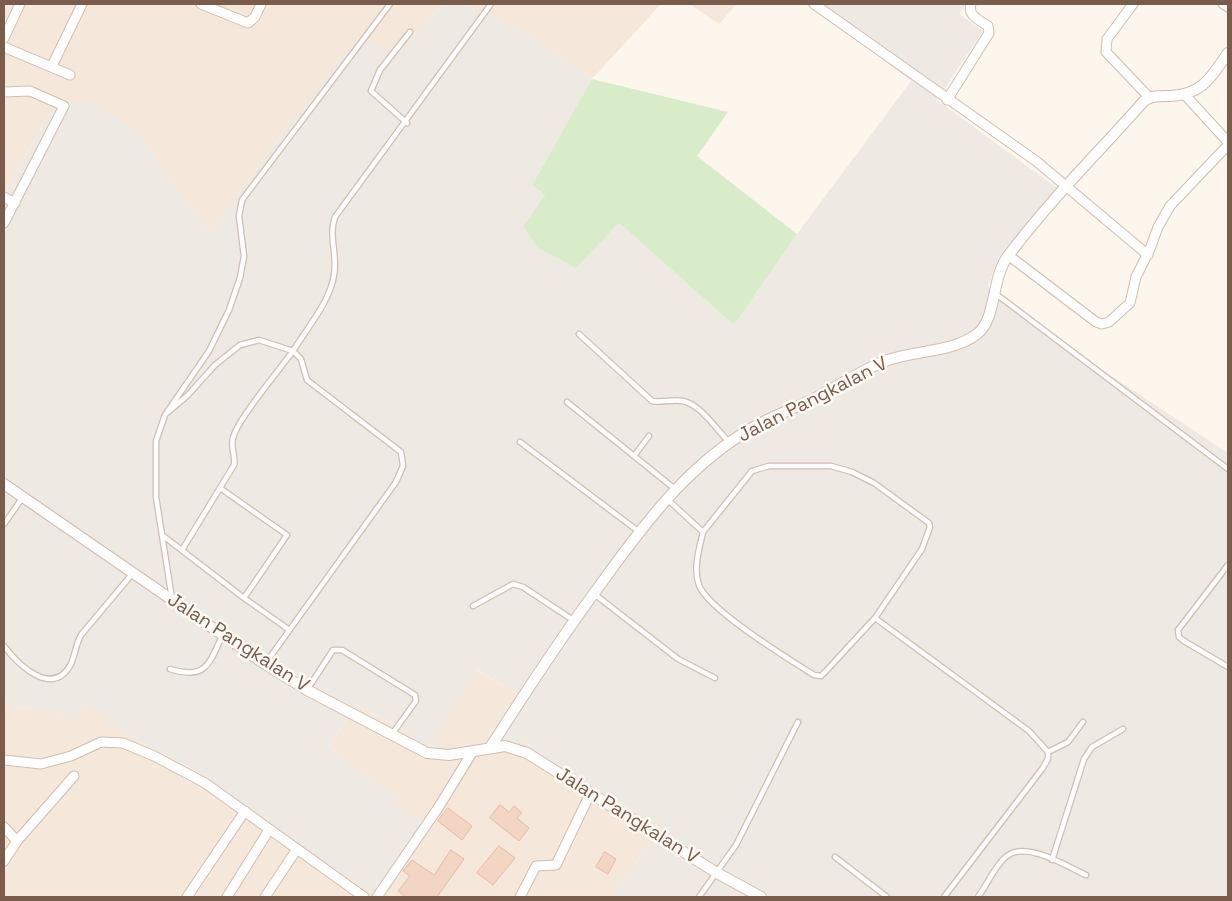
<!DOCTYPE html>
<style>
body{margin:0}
#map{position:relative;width:1232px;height:901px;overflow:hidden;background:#fdf6ec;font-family:"Space Grotesk",sans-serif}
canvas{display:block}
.frame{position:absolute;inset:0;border:5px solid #7a5c4d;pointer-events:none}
</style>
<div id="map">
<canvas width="1232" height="901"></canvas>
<div class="frame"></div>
</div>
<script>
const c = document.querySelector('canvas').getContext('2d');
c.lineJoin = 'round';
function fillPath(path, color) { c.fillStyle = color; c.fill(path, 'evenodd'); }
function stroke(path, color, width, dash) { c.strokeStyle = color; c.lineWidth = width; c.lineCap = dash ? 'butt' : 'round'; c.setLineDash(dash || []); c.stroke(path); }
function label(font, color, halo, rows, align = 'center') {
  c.font = font + ' "Space Grotesk",sans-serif'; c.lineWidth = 5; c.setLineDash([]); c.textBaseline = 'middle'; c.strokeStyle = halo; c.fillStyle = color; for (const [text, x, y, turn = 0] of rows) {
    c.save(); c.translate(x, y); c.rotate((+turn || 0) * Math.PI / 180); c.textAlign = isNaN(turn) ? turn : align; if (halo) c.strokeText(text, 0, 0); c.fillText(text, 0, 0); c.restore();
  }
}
fillPath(new Path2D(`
 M4,4h440l-46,50 -110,71 -78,108 -71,-100 -84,-29 -51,89z
 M464,4h197l-69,75 -63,-46z
 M689,4h48l-18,20z
 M475,669l42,25 -30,44 39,4 15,18 120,64 -48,73h-609v-195l10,7 24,-1 39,13 7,-16 27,13 -4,6 92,49 196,31 2,-7 -68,-50 27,-43 50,27 21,21z`), '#f5e8da');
fillPath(new Path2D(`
 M444,4h20l65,29 63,46 -60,106 13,10 -22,31 53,42 43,-45 115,102 63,-91 114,-153 -101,-77h156l-7,10 24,17 -46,69 120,88 -58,69 -11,29 113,83 127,84v444h-615l48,-73 -120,-64 -15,-18 -39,-4 30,-44 -41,-25 -49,84 -21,-22 -50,-27 -27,43 68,50 -2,7 27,18 -49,72 -174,-121 -92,-49 3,-6 -26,-13 -7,16 -39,-13 -24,1 -10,-7v-509l51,-89 38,-3 46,32 71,100 78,-108 70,-87 40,16z`), '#efe9e4');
fillPath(new Path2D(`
 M592,79l136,33 -31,44 100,78 -63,91 -115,-102 -43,45 -39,-21 -14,-21 22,-31 -13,-10z`), '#d8ecc9');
const building = new Path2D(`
 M500,805l9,7 5,-6 8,7 -5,5 12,10 -10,13 -29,-23z
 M448,808l24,18 -10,14 -24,-19z
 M499,846l16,12 -22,27 -16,-12z
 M451,850l13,9 -27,38h-31l-8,-6 12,-15 -7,-5 9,-11 22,15z
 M605,852l11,7 -8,15 -12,-7z`);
fillPath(building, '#f3d5c3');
stroke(building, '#e6bba3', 1);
const service = new Path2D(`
 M407,123l-36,-32 9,-21 30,-38
 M996,294l232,175
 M579,334l73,67c10,2 20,-2 31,0 18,4 33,28 46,41
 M567,402l108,87
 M168,412l20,-17 27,-30 25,-20 19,-5 34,11c14,-23 37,-49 41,-76 4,-19 -6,-39 1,-58l156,-213
 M520,442l118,89
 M634,456l15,-20
 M667,499l36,33c-4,18 -10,36 -4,53 9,25 91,75 115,90l7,1 5,-5 49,-53 47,-69 8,-22 -1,-4 -55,-40 -22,-11 -21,-6h-62l-17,5 -49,61
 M4,524l19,-27
 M162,535l82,63 43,-63 -67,-47
 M182,550l52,-85c2,-9 -4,-17 -1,-27 4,-18 47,-69 60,-87l8,8 6,21 94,72 2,14 -7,16 -131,182
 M1228,565l-50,65 1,7 5,4 44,26
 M593,593l85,66 37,19
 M244,598l44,31
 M172,599l-16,-102v-56l9,-26 44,-64 20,-41 11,-32 4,-22 -5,-40 3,-16 148,-196
 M473,606l40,-22 10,3 50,33
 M875,618l154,113 19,21v7l-6,10 -98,128
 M4,646c15,20 49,52 67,18 4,-9 5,-20 10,-29l52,-62
 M170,669c35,11 39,-4 52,-33
 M307,690l26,-40h9l73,45 1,6 -24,33
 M1048,752l20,-10 15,-20
 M835,857l52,40
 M1052,860l32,-101 8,-12 31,-18
 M699,897l37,-52 62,-123
 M978,897c9,-12 17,-32 29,-41 20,-15 59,10 79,19`);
const minor = new Path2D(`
 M201,4l47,19 7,-6 6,-13
 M814,4l222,157 112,94
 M1133,4l-26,35 -1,13 43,45
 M1223,4l5,3
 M4,38l16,-34
 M4,47l66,28
 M52,66l30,-62
 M4,92l26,-1 34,15 -60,117
 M1185,95l43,47
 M947,100l42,-67 -1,-7c-9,-6 -21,-11 -17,-22
 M4,197l11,6
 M1008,255l88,67 6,2 7,-2 21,-19 6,-26 14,-28 8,-22 12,-21 58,-61
 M4,760l37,4 30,-8 30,-14 22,1 31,13 51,27 159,114
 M4,827l13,14 -13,20
 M17,841l57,-65
 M187,897l58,-86
 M227,897l42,-67
 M265,897l32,-48
 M377,897l61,-89 35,-57
 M520,897l16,-31 20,-1 35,-73`);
const tertiary = new Path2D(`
 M4,484l261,180 42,26 120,63 22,2 56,-9 22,7 190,120 44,24
 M490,748c36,-57 73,-113 113,-167 46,-64 94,-127 166,-162 15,-7 30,-13 44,-20 24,-12 47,-28 72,-38 29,-11 67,-8 92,-27 20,-15 14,-56 31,-78 40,-54 92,-105 136,-155 8,-6 17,-5 27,-5 32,-2 40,-19 57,-43`);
stroke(service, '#d1beb0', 7);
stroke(minor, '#d1beb0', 11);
stroke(tertiary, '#d1beb0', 12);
stroke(service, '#fff', 4.5);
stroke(minor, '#fff', 9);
stroke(tertiary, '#fff', 10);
label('19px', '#7a5c4d', '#fffaf3', [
 ["Jalan Pangkalan V",813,400,-27],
 ["Jalan Pangkalan V",238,643,33],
 ["Jalan Pangkalan V",627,816,32]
]);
</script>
